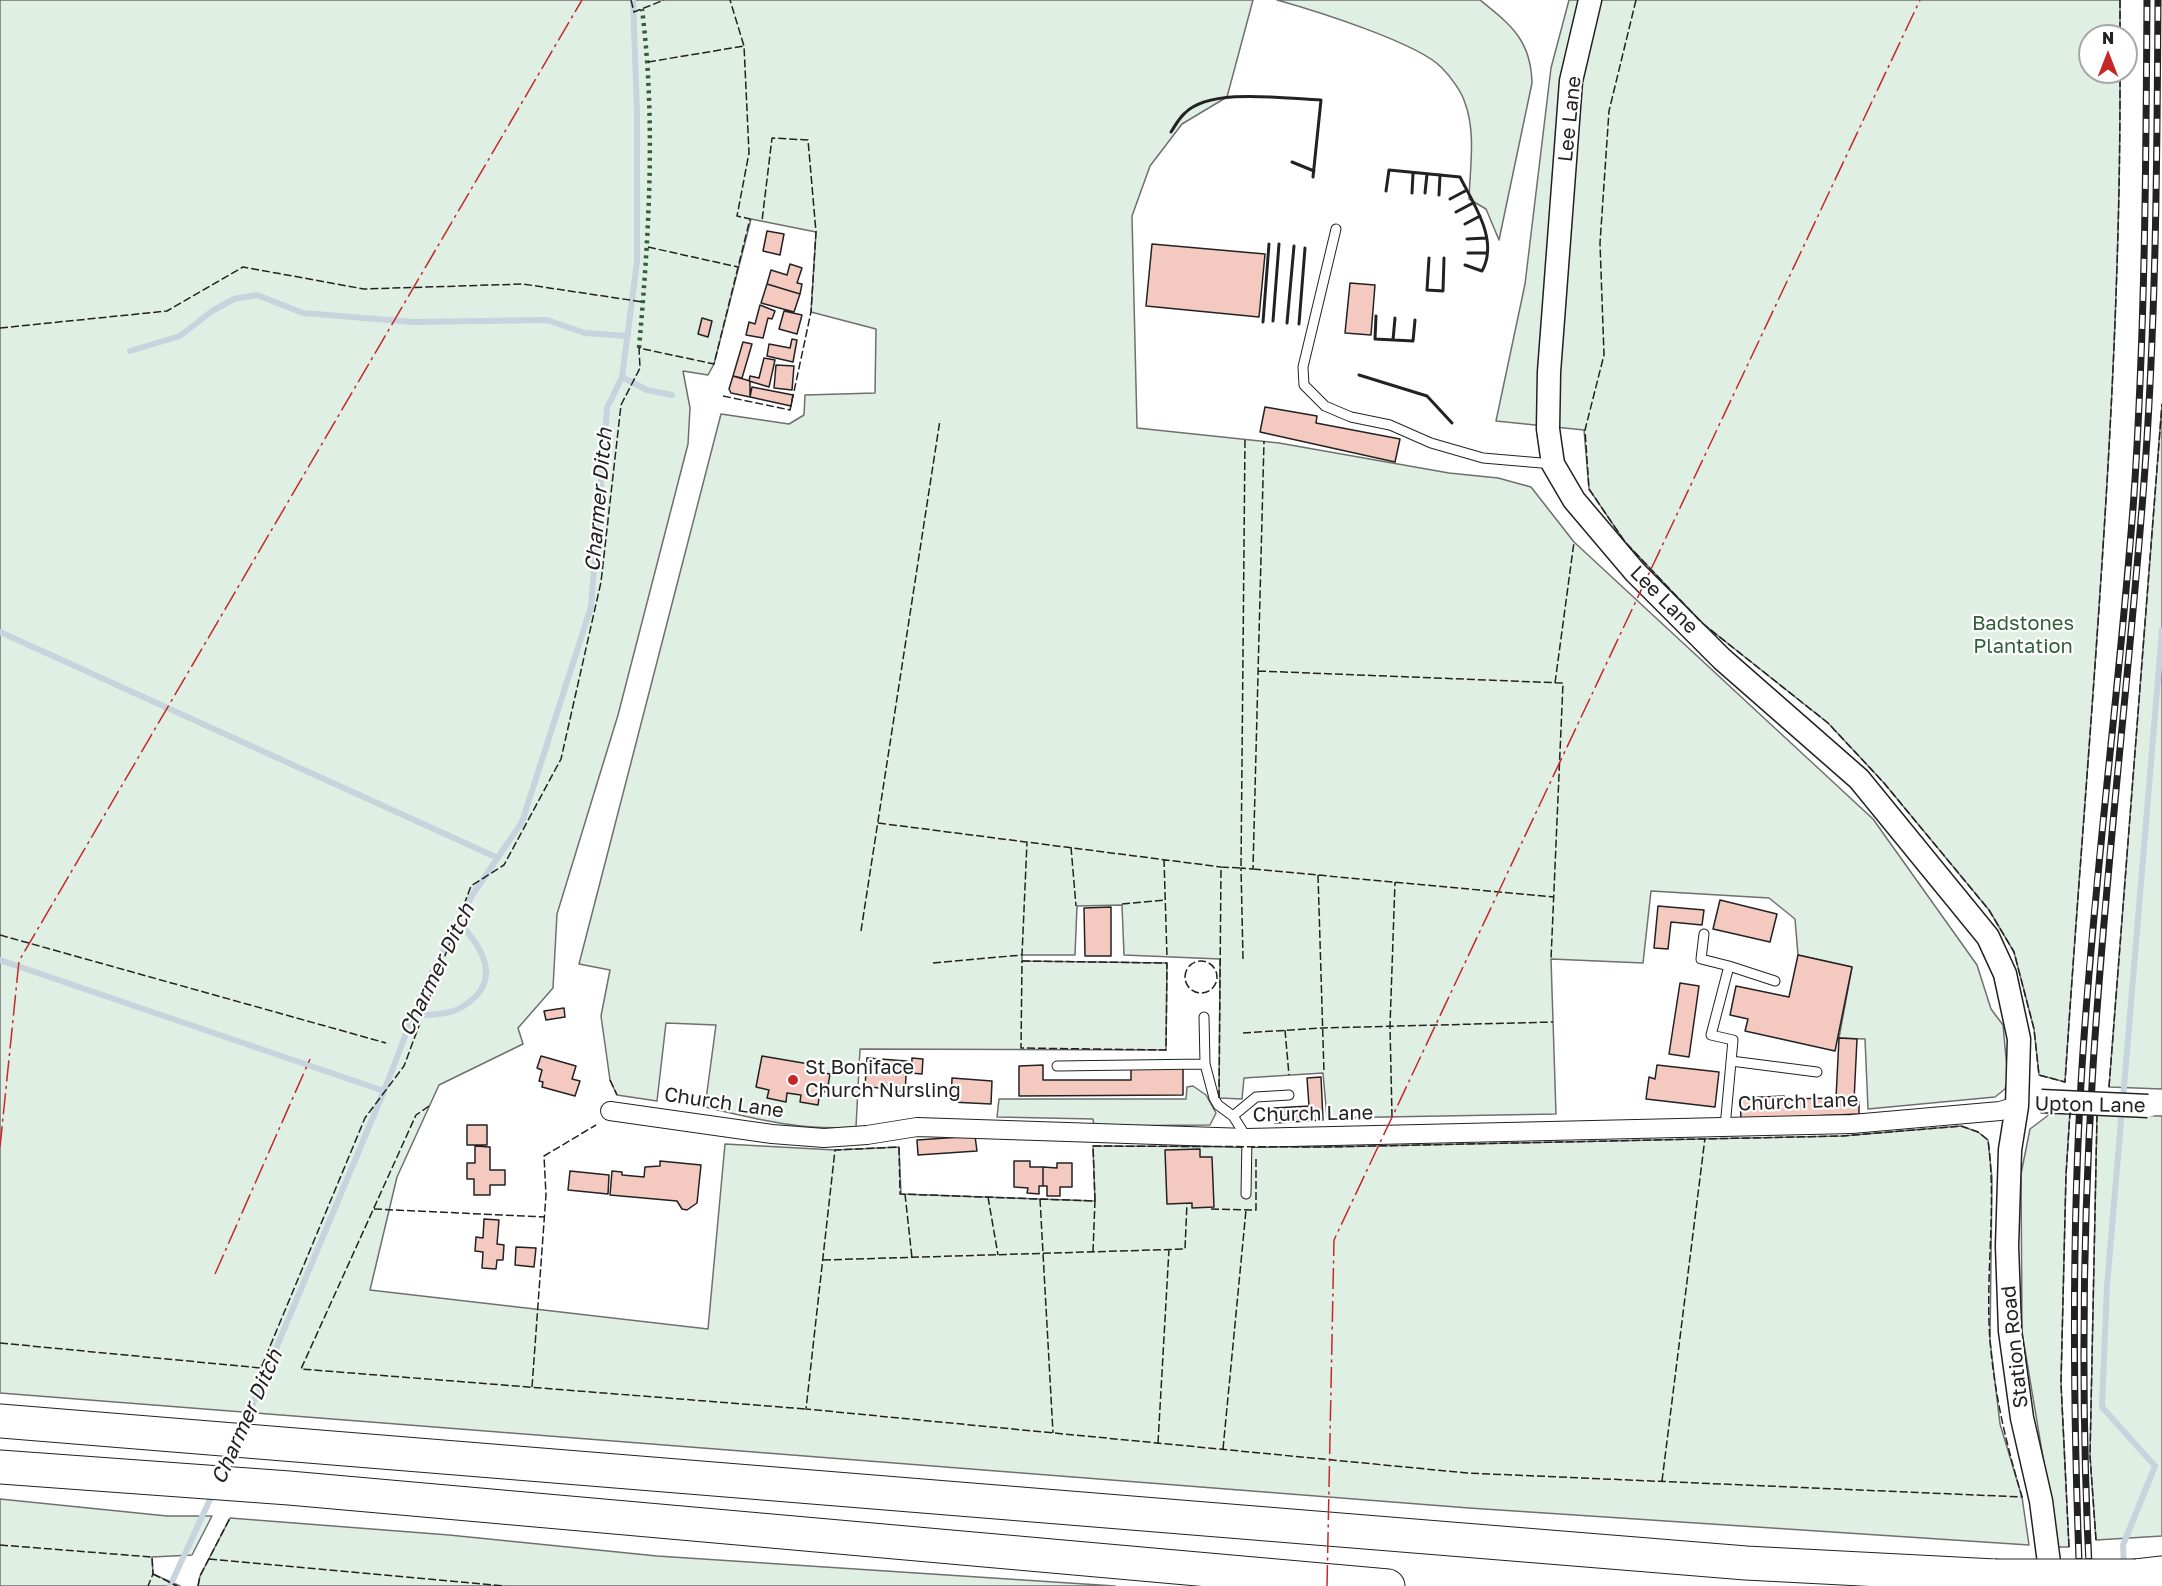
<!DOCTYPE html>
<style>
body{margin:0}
#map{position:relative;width:2162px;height:1586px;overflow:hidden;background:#fff;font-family:"Golos Text",sans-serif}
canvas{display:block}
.north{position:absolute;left:2078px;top:24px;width:60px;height:60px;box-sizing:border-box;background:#fff;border:2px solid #a7a7a7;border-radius:50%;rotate:0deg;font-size:16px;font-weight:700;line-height:24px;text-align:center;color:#222}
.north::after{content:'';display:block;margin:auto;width:21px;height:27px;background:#c62828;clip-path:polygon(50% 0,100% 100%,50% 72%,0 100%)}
</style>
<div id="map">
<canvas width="2162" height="1586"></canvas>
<div class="north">N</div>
</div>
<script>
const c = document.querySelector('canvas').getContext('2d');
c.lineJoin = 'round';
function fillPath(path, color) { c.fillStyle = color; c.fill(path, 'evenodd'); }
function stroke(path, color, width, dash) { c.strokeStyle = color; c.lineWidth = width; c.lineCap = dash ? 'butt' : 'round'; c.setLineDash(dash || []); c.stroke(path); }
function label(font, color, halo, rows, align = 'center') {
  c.font = font + ' "Golos Text",sans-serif'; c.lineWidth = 4.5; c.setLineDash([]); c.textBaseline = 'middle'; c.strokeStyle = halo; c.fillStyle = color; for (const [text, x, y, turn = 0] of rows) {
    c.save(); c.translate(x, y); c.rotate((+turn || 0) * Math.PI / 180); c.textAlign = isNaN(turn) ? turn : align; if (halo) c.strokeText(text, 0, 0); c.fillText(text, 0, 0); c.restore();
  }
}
const green = new Path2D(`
 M0,0h1253l-26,97 -45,27 -32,42 -18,50 5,212 142,15 170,30 49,5 33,9 43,55 299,277 104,146 14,44 12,16 5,54 -3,10 -10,8 -127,12 -3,-70 -26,-1 13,-71 -54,-12 -3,-36 -26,-21 -118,-7 -8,72 -92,-4 5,155 -229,4 -4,-45 -79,5 -2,21 -23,-1 1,-139 -96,-4 -2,-50 -45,1 -2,49h-53v6l145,2 -1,87 -306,-1 -4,78c-52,4 -101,-8 -151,-20l11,-82 -50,-2 -9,78 -40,-6 -7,-15 -9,-64 9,-46 -31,-6 142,-550 68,10 15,-9 1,-20 70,-2 1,-64 -65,-17 5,-80 -65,-13 -37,145 -6,11 -25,-4 7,37 -2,36 -70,271 -61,199 -4,74 -35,40 5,16 -84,41 -42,92 -27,113 338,39 17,-185 110,6 64,-3 2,47 194,7 -2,-55 234,1 515,-11 119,-10 17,6 10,8 4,38 -2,162 10,84 22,73 7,48 -560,-37 -1469,-115z
 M1277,0h203c31,25 51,40 52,83l-33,157 -13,-31 -17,-10c1,-31 7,-67 -4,-96 -3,-11 -15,-27 -23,-35 -23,-25 -129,-58 -165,-68z
 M1569,0h551v36h-30v36h30c1,337 -33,673 -55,1010l-26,-7 -5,-46 -20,-77 -25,-42 -105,-127 -56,-60 -126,-100 -77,-81 -36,-53 -5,-59 -88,-9 29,-137 26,-216z
 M2162,404v685l-53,-2z
 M1193,1086l13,9 10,18 -6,12 -116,1 -1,-7 -96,-2 2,-18h187l1,-12z
 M2070,1112l-4,63 -5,208 8,164h-11l-36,-215 -1,-158 9,-45 20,-15z
 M2097,1115l65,1v420l-66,4 -6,-84z
 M0,1499l167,17h45l-20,39 -40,2 1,17 27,12h-180z
 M230,1518l219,17 208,21 458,30h-917l2,-10z`);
fillPath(green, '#e0efe3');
stroke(green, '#6f6f6f', 1.5);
stroke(new Path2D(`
 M130,351l50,-15 32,-25 22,-12 23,-4 46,18 110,9 134,-2 38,13 43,3
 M622,377l25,13 25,5
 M0,632l498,226
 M0,960l384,131
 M413,1016c12,-1 25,-1 37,-4 10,-2 20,-10 27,-17 22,-25 -1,-54 -18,-73
 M2123,1099l39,-469
 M2122,1109l-15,177 -5,121 53,59 -32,79 1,22
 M241,1432l143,-341 38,-99 51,-98 49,-72 69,-215 16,-199 15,-31 15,-115v-152l-4,-110
 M222,1473l11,-24
 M170,1586l43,-93`), '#c7d3dd', 6);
const building = new Path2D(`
 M767,231l17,3 -4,21 -17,-4z
 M1152,244l113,10 -6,63 -113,-11z
 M790,264l12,4 -5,15 5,1 -2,10 -33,-10 4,-14 16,5z
 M1350,283l25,2 -4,50 -26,-2z
 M767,284l33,10 -6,18 -33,-9z
 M760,305l15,6 -3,8 -4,-1 -5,20 -17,-3 3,-13 6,2z
 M784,311l18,4 -5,19 -18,-5z
 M702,318l10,3 -4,16 -10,-3z
 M792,339l5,1 -4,22 -26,-6 2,-12 21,4z
 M743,342l9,2 -10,34 -9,-2z
 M764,358l11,2 -6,27 -20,-6 1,-5 9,2z
 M776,365l18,1 -2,24 -18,-2z
 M733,376l17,5v16l-19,-4 -2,-4z
 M752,387l41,8 -2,11 -41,-9z
 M1265,407l52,9 -1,7 84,16 -5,23 -135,-30z
 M1720,900l57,14 -7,28 -57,-13z
 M1658,906l46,4 -2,15 -31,-3 -3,27 -14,-1z
 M1111,907v49h-26l-1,-48z
 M1798,955l54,12 -17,84 -90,-20 3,-12 -18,-4 6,-29 53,11z
 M1680,983l19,3 -10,71 -20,-3z
 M564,1008l1,9 -19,3 -2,-9z
 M1839,1038l18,1 -3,62h5v13l-118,5 -1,-21 44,-2v3l52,-1z
 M541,1056l35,10 -4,13 8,2 -5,15 -33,-9 1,-5 -4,-1 3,-11 -5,-2z
 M762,1056l47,8 -1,6 22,4 -3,18 -7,-1 -2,14 -18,-3 1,-7 -14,-2 -1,9 -19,-4 2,-8 -13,-3z
 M867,1058l40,3 -2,31 -40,-6z
 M912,1058l11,1 -1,15 -11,-1z
 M1043,1065v15h88v-12h52v27l-164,1v-30z
 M1657,1065l62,7 -4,35 -69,-8 3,-22 6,2z
 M1321,1077l2,43 -48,3 -1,-15 35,-2 -2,-28z
 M952,1078l40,3 -1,23 -40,-2z
 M467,1125h20v20h-20z
 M975,1136l2,15 -59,4 -1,-15z
 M475,1146l15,1v23h15v15h-15v10h-16v-16h-7v-16h8z
 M1200,1149v8h12l2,50 -22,1v-5l-25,1 -2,-54z
 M660,1161l41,4 -4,38 -10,7 -5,-1 -5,-8 -67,-6 2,-24 10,1v3l22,2 1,-10 15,-1z
 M1014,1161h16v6h13v19h-4v8l-12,-1 1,-5 -14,-1z
 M1057,1163h15v24h-12v9h-13v-10h-4v-19l14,1z
 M570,1171l39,4 -1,19 -40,-4z
 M484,1219l15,1 -2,24 7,1 -1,15h-6l-1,9 -14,-1 1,-16 -8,-1 1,-14 7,1z
 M516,1247l20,1 -2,19 -19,-2z`);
fillPath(building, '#f3c9c0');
stroke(building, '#222', 1.5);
const service = new Path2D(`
 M1336,229l-33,138 1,18 21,21 26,11 39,8 41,18 52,15 70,6
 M1704,934l-3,25 28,7
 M1204,1017l1,47
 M1731,1061l86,11
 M1057,1066l148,-2 9,34 4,7 15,11 14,22 -1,56
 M1233,1116l23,-19 33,-2
 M1725,1127l8,-87 -22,-5 18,-69 46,15`);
const minor = new Path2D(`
 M610,1111l162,23 52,4 43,-3 50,-8 330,11 605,-14 148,-13 17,-5`);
const tertiary = new Path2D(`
 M1590,0l-19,81 -22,291 -1,57 5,35 21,36 61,72 87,87 137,120 129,158 17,37 14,65 -2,67 -7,44 -3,96 3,85 12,87 19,83 11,85`);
const motorway = new Path2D(`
 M0,1421l1746,142 249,13
 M0,1467l289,21 1099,98
 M2136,1576l26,-3`);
stroke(service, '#222', 11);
stroke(minor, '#222', 20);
stroke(tertiary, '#222', 25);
stroke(motorway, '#222', 35);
stroke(service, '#fff', 9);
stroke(minor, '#fff', 18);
stroke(tertiary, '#fff', 22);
stroke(motorway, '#fff', 33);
const rail = new Path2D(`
 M2080,1586c-7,-173 -9,-346 2,-519 12,-191 38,-381 52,-572 11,-165 12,-330 13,-495
 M2090,1586c-9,-173 -8,-346 3,-519 12,-191 35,-381 50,-572 13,-165 14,-330 15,-495`);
stroke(rail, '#222', 7);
stroke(rail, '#fff', 4.5, [14]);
const tertiaryBridge = new Path2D(`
 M2041,1101l107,5`);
const motorwayBridge = new Path2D(`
 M1995,1576h141`);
stroke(tertiaryBridge, '#222', 25, []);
stroke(motorwayBridge, '#222', 35, []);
stroke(tertiaryBridge, '#fff', 22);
stroke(motorwayBridge, '#fff', 33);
stroke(new Path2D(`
 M639,348c10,-113 17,-227 3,-339`), '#2f5e38', 4.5, [3, 4.5]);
stroke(new Path2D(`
 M631,0l3,12 30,-12
 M1636,0l-27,111 -9,132 4,112 -19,75 4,59 36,53 77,81 126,100 56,60 105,127 25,42 20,77 5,46 26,7c22,-337 56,-673 55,-1010
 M2120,0v36
 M648,62l96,-16
 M648,247l90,20
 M0,328l167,-17 76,-44 121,22 159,-5 120,18
 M723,396l67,14 21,-98 5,-80 -8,-92 -36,-2 -10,83
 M1258,671l305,12 -12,276
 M1555,683l19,-141
 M878,823l343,44
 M1071,847l5,59
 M1164,859l3,98
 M1253,869l301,28
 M1318,875l6,198
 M1122,904l43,-4
 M861,931l79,-511
 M0,935l386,108
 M1243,959l-2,-91 12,1 11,-428
 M1022,961l145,2 -1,87 -145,-2z
 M1185 977a16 16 0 1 1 32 0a16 16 0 1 1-32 0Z
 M933,963l89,-8 5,-113
 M1285,1030l4,45
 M1243,1033l79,-5 231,-6
 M610,1080l7,15
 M2109,1087l53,-683
 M1219,1098l2,-231 20,1 4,-429
 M429,1106l-13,9 -115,254 505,40
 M1392,1117l-2,-91 5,-144
 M1961,1126l17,6 10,8c9,66 -3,134 2,201 5,56 16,102 32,156l-555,-24 -661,-64 29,-259 64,-3 1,47 195,7 -2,-55 233,1 516,-11z
 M905,1194l7,64
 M988,1197l10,58
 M1040,1199l13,234
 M374,1209l171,8
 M1211,1209l45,1v-54
 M1093,1252l2,-52
 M823,1260l362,-11 2,-46
 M0,1343l261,25 104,-250 39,-52 67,-180 33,-21 57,-106 40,-177 20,-177 19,-37 -1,-20 75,16 36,-145 -13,-3 12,-63 -5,-107 -14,-46
 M532,1387l14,-192 -2,-39 52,-31
 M1158,1443l11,-194
 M1223,1449l23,-239
 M1662,1481l43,-343
 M2096,1540l-6,-84 7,-341
 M0,1545l152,12 1,17 -5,12
 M2069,1547l-8,-164 5,-208 4,-63
 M209,1559l296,27
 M153,1574l24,12
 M198,1586l2,-10 30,-58`), '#222', 1.5, [8, 3]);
stroke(new Path2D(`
 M1171,132c4,-6 8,-14 14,-19 26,-26 101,-14 136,-13l-8,77
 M1292,162l22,9
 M1386,191l3,-21 71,7c14,28 39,63 22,94l-17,-6
 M1412,193l1,-20
 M1425,193l2,-19
 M1439,195l1,-20
 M1450,199l17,-9
 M1456,212l17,-9
 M1465,224l15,-8
 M1467,239l19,-1
 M1468,253h19
 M1429,258l-2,32 16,1 1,-33
 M1376,316l-1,23 38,2 2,-21
 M1273,321l6,-77
 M1263,322l6,-78
 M1287,323l7,-77
 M1299,324l6,-76
 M1393,340l2,-22
 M1359,375l68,21 25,27`), '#222', 3);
stroke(new Path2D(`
 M0,1147l19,-186 563,-961
 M215,1274l95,-215
 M1327,1586l7,-346 586,-1240`), '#c62828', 1.5, [21, 4.5, 3, 4.5]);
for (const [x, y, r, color] of [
 [793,1080,6,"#c62828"]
]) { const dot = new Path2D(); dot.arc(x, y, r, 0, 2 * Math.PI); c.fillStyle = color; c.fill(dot); stroke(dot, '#fff', 2); }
label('20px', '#222', '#fff', [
 ["Lee Lane",1570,119,-84],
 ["Lee Lane",1664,600,45],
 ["Church Lane",1798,1102,-2],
 ["Church Lane",724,1103,8],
 ["Upton Lane",2090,1105,1],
 ["Church Lane",1313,1114,-1],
 ["Station Road",2015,1347,-96]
]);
label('20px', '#2f5e38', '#fff', [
 ["Badstones",2023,624],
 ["Plantation",2023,647]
]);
label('20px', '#222', '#fff', [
 ["St Boniface",805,1068],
 ["Church Nursling",805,1091]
], 'left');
label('italic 21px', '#222', '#fff', [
 ["Charmer Ditch",599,500,-85],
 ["Charmer Ditch",437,970,-64],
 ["Charmer Ditch",247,1417,-66]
]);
</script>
